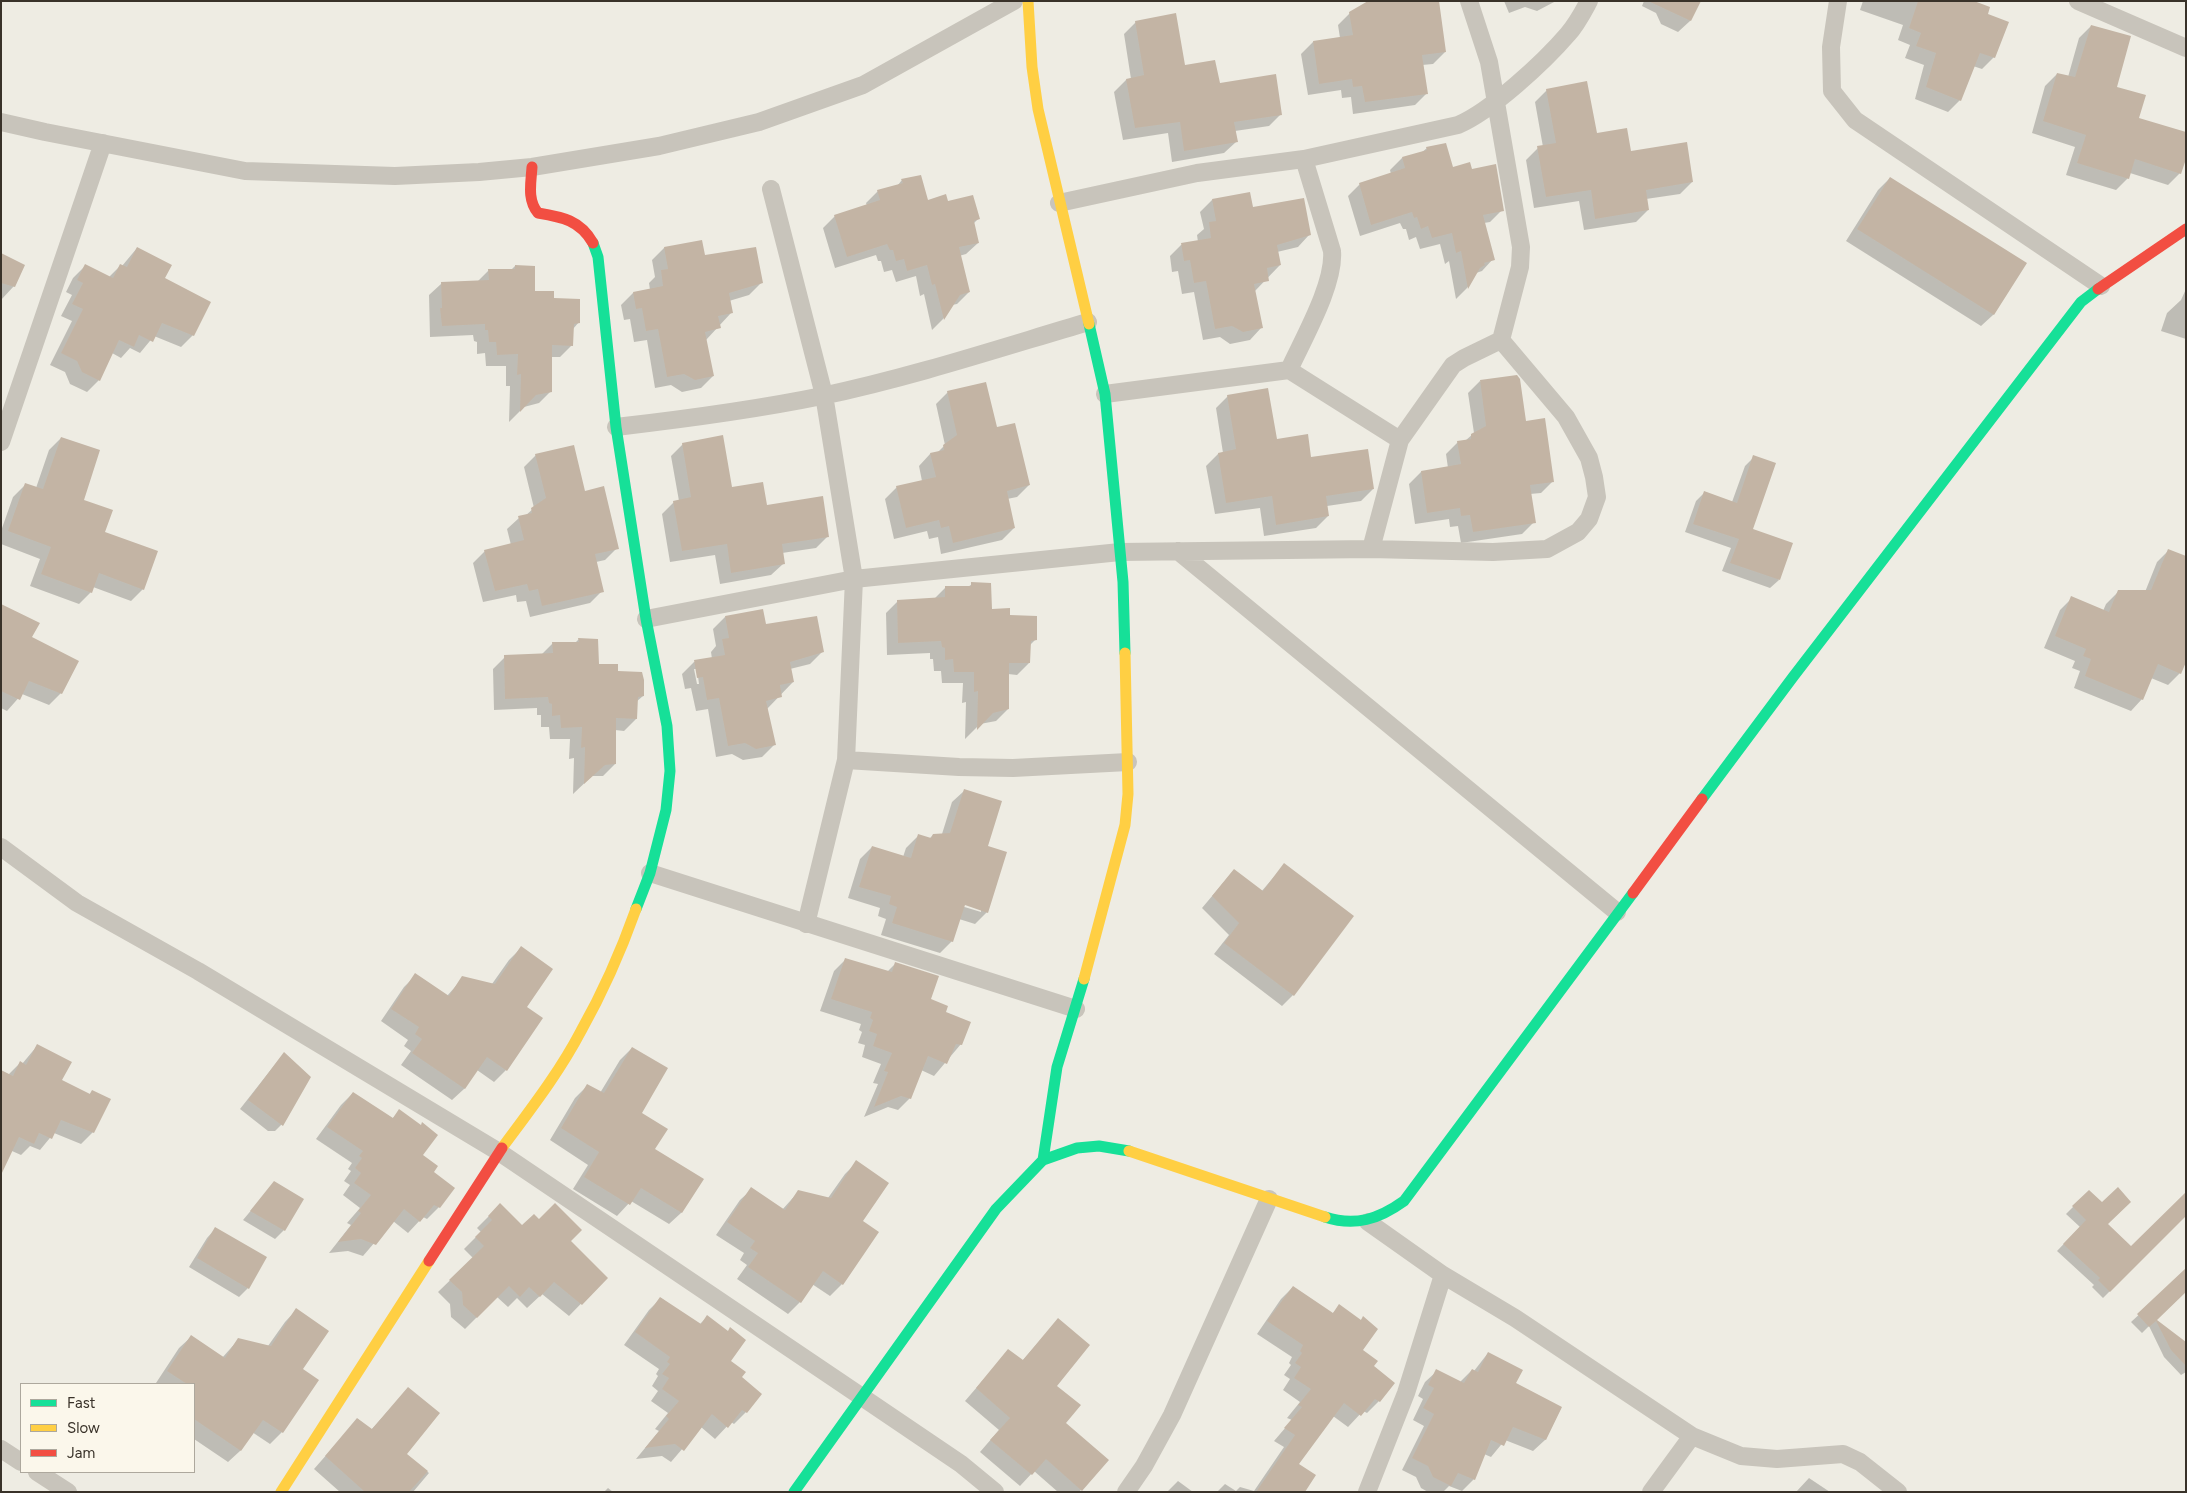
<!DOCTYPE html>
<style>
body{margin:0}
#map{position:relative;width:2187px;height:1493px;overflow:hidden;background:#eeece3;font-family:Figtree,sans-serif}
canvas{display:block}
.frame{position:absolute;inset:0;border:2px solid #393229;pointer-events:none}
.legend{position:absolute;left:20px;top:1383px;width:175px;height:90px;box-sizing:border-box;background:#fbf7eb;border:1px solid #ada89d;margin:0;padding:6px 9px;list-style:none;font-size:15px;color:#393229}
.legend li{display:flex;align-items:center;gap:10px;height:25px}
.legend b{width:25px;border:1px solid #ada89d}
</style>
<div id="map">
<canvas width="2187" height="1493"></canvas>
<div class="frame"></div>
<ul class="legend">
<li><b style="height:6px;background:#16e098"></b>Fast</li>
<li><b style="height:6px;background:#ffcf43"></b>Slow</li>
<li><b style="height:6px;background:#f24e42"></b>Jam</li>
</ul>
</div>
<script>
const c = document.querySelector('canvas').getContext('2d');
c.lineJoin = 'round';
function fillPath(path, color) { c.fillStyle = color; c.fill(path, 'evenodd'); }
function stroke(path, color, width, dash) { c.strokeStyle = color; c.lineWidth = width; c.lineCap = dash ? 'butt' : 'round'; c.setLineDash(dash || []); c.stroke(path); }
fillPath(new Path2D(`
 M1366,1h72l7,51 -12,12 -11,1 5,28 -12,12 -62,9 -2,-17 -9,1 -1,-8 -33,5 -7,-41 12,-12 27,-4 -2,-13 12,-12 16,-9z
 M1504,1h52l-19,10 -12,-4 -16,6z
 M1644,1h56l-10,20 -12,11 -17,-8 -5,-11 -14,-7z
 M1863,1h111l12,13 8,43 -12,12 -9,-3 -13,34 -12,12 -33,-13 9,-34 -19,-7 5,-13 -12,-5 5,-15 -43,-15z
 M1136,22l48,45 97,47 -12,12 -34,5 1,11 -12,11 -52,9 -4,-29 -45,7 -9,-48 12,-12 5,-1 -7,-45z
 M2091,26l24,62 65,85 -12,12 -38,-12 -2,5 -12,12 -50,-15 9,-28 -43,-14 13,-47 12,-12 11,3 11,-39z
 M1547,90l49,44 96,48 -12,12 -34,5 2,11 -12,12 -52,8 -5,-29 -45,7 -8,-48 12,-12 5,-1 -8,-45z
 M1427,148l25,21 19,1 31,40 -12,12 -6,1 9,36 -11,12 -6,2 -9,15 -11,11 -7,-38 -4,3 -5,-20 -20,5 -4,-12 -7,3 -3,-11h-3l-3,-6 -40,13 -12,-40 12,-12 31,-10 -1,-4 12,-12 19,-5z
 M1890,178l135,86 -32,51 -12,11 -135,-85 32,-51z
 M902,180l25,21 20,2 31,16 -5,5 5,19 -12,11 -7,2 10,36 -12,12 -5,1 -9,14 -11,11 -8,-36 -4,2 -4,-20 -20,6 -4,-12 -8,2 -3,-11h-3l-2,-6 -41,13 -12,-40 12,-12 32,-10 -1,-3 12,-12 19,-5z
 M1212,200l40,8 57,27 -11,12 -21,5 3,13 -26,27 7,36 -11,12 -20,4 -10,-7 -17,3 -9,-48 -12,2 -4,-23 -6,1 -2,-16 11,-11 17,-3 -1,-7 7,-6 -4,-17z
 M701,242l3,15 57,26 -12,12 -20,6 2,12 -25,27 7,36 -12,12 -19,4 -11,-7 -16,3 -8,-48 -13,2 -4,-23 -6,1 -3,-15 12,-12 17,-3 -1,-7 6,-6 -3,-17 12,-12z
 M137,248l56,87 -12,12 -27,-11 -14,17 -10,-5 -9,10 -9,-5 -13,27 -12,12 -17,-8 -5,-12 -15,-7 22,-44 -11,-5 11,-21 -6,-3 7,-14 12,-12 24,11 12,-12 1,1z
 M1,255l13,31 -13,14z
 M515,266l19,26 19,7 26,23 -6,7 -1,16 -12,12h-9v34l-12,12 -15,4 -15,15 1,-36h-4v-20h-20l-1,-13 -8,1v-12l-3,-1 -1,-6 -43,2 -1,-42 12,-11 37,-3 11,-11h22z
 M2186,289v50l-25,-8 6,-18 14,-13z
 M1480,381l73,100 -12,12 -11,1 4,28 -12,12 -61,9 -3,-17 -8,1 -1,-8 -34,5 -6,-40 12,-12 27,-4 -2,-14 12,-12 7,-1 9,-8 -6,-40z
 M948,392l48,37 33,56 -12,12 -10,2 7,29 -12,12 -61,14 -3,-17 -9,2 -2,-8 -33,8 -9,-40 12,-12 25,-6 -3,-15 11,-12 7,-1 8,-8 -9,-41z
 M1228,396l48,45 97,48 -12,12 -34,5 1,10 -12,12 -52,8 -4,-28 -45,6 -9,-48 12,-12 5,-1 -7,-45z
 M61,438l21,63 61,88 -12,12 -38,-14 -2,5 -12,12 -49,-18 10,-27 -39,-15v-13l12,-34 12,-12 11,3 13,-38z
 M683,444l48,44 97,48 -12,12 -34,5 1,11 -12,11 -51,9 -5,-29 -45,7 -8,-48 12,-12 5,-1 -8,-45z
 M536,455l48,37 33,56 -12,12 -9,2 6,29 -12,12 -60,14 -4,-16 -9,1 -1,-7 -33,7 -10,-39 12,-12 26,-6 -4,-16 12,-11 6,-2 9,-8 -10,-41z
 M1754,457l-2,73 27,50 -9,8 -48,-17 9,-23 -46,-16 11,-31 9,-9 27,10 13,-36z
 M2169,550l11,123 -12,12 -17,-7 -9,21 -11,12 -57,-23 6,-17 -8,-3 3,-7 -31,-13 16,-38 12,-12 31,13 3,-7 12,-12h27l12,-30z
 M972,584l19,26 18,6 26,24 -6,6v17l-12,12 -9,-1v35l-12,12 -16,3 -15,15 1,-37 -4,1 1,-20h-21l-1,-12h-7l-1,-12h-3v-6l-43,2 -1,-42 12,-12 36,-2 11,-11 23,-1z
 M1,610l30,28 30,55 -12,12 -27,-11 -15,17 -6,-3z
 M725,617l40,9 57,26 -12,12 -20,5 3,13 -26,27 7,36 -12,12 -19,3 -11,-6 -16,3 -8,-48 -12,2 -5,-23 -6,1 -3,-15 12,-12 18,-3 -1,-7 5,-6 -3,-17zM694,669h3l2,15h-2z
 M579,639l19,27 18,6 27,24 -7,6v17l-12,12 -9,-1v34l-12,12h-11l-19,18 1,-36 -5,1 1,-20h-20l-1,-12h-8v-12h-4v-7l-43,2 -1,-41 12,-12 36,-2 12,-12h22z
 M964,791l23,56v65l-12,12 -16,-5 -7,22 -12,12 -59,-18 5,-16 -8,-3 2,-8 -32,-10 12,-39 12,-12 31,10 3,-9 12,-12 11,3 4,-4 9,-1 10,-32zM959,902l22,7v3l-23,-7z
 M1284,865l9,130 -11,11 -68,-52 15,-19 -27,-27 32,-38 27,22z
 M521,948l5,60 15,11 -35,51 -12,12 -17,-12 -13,19 -12,11 -51,-35 10,-14 -7,-5 4,-6 -27,-19 23,-34 12,-12 31,21 16,-18 29,6 17,-24z
 M846,959l41,13 8,-8 49,49 17,31 -27,32 -13,-6 -11,28 -12,12 -10,-3 -24,10 14,-33 -5,-1 8,-19 -19,-7 3,-12 -7,-2 4,-11 -3,-2 2,-6 -41,-13 14,-40z
 M37,1046l24,34 28,15 3,-4 1,41 -12,12 -27,-11 -14,17 -10,-4 -9,9 -9,-4 -4,-76 12,-12 2,1z
 M632,1048l8,66 14,36 48,29 -21,34 -12,11 -38,-23 -14,15 -44,-27 15,-24 -38,-25 25,-42 12,-12 13,7 20,-33z
 M284,1053v69l-9,9h-7l-28,-22z
 M353,1093l39,26 7,-8 22,45 11,16 7,35 -12,12 -4,-2 -15,16 -15,-12 -30,35 -15,-5 -19,2 22,-28 -4,-2 13,-15 -17,-13 7,-10 -6,-4 7,-10 -3,-2 4,-6 -36,-24 25,-34z
 M857,1162l-15,122 -12,12 -18,-12 -12,18 -12,12 -51,-35 10,-14 -7,-5 4,-7 -28,-18 24,-35 12,-11 30,21 17,-19 29,7 17,-24z
 M274,1183l28,17 -18,30 -9,9 -32,-19z
 M2089,1191l17,34 25,23 55,-33 -83,83 -11,-11 2,-2 -37,-34 23,-24 -14,-13z
 M500,1205l22,22 47,14 37,37 -37,38 -27,-22 -15,14 -10,-10 -9,9 -11,-10 -32,32 -14,-12 -1,-13 -12,-12 35,-34 -9,-9 17,-17 -4,-4z
 M215,1229l33,59 -9,9 -50,-30 18,-29z
 M2181,1276l-26,44 31,24v28l-5,3 -17,-18 -15,-31 -7,7 -11,-11z
 M1293,1287l39,27 8,-8 20,15 3,-3 -2,32 12,16 6,35 -12,12 -4,-2 -15,16 -15,-11 -36,48 6,28h-86l8,-8 11,7 4,-4 14,4 30,-44 -10,-6 18,-21 -5,-2 13,-16 -17,-12 7,-11 -6,-4 7,-10 -2,-2 3,-6 -35,-23 24,-35z
 M661,1298l38,27 8,-8 22,44 11,16 6,35 -12,12 -3,-2 -16,17 -14,-12 -30,35 -9,-6 -26,3 23,-28 -4,-2 13,-16 -17,-12 7,-10 -6,-5 6,-10 -2,-2 3,-5 -35,-24 25,-35z
 M296,1310l5,60 16,11 -35,51 -12,12 -18,-12 -12,19 -12,11 -34,-23v-55l-38,-1 23,-35 12,-11 31,21 16,-18 30,6 17,-24z
 M1058,1320l-3,66 9,37 43,37 -28,32h-21l-24,-21 -14,15 -40,-34 19,-22 -34,-29 43,-50 14,10z
 M1488,1353l27,30 46,25 -16,32 -12,11 -28,-11 -14,17 -7,-3 -10,25 -12,12 -13,-5 -6,6h-15l-7,-4 -5,-11 -14,-7 22,-44 -11,-6 10,-21 -5,-3 7,-14 12,-11 23,11 12,-12 2,1z
 M408,1389l-3,65 24,19 -16,19h-73l-26,-23 44,-50 13,11z
 M1809,1478l21,14h-34z
 M1178,1481l15,11h-26z
 M608,1488l5,4h-9z`), '#0003');
fillPath(new Path2D(`
 M1368,1h71l7,51 -24,3 6,39 -63,8 -3,-16 -9,1 -1,-8 -33,5 -6,-43 40,-6 -4,-23z
 M1648,1h53l-10,20z
 M1918,1h56l16,6 -2,7 21,8 -14,36 -15,-5 -19,48 -35,-14 10,-34 -20,-7 5,-13 -12,-5z
 M1176,13l9,52 30,-5 5,23 56,-9 6,41 -48,7 4,20 -54,9 -4,-29 -45,6 -9,-49 18,-4 -9,-54z
 M2091,25l40,11 -14,51 29,8 -7,23 47,14v27l-5,15 -46,-15 -6,20 -52,-16 9,-28 -43,-14 14,-48 18,4z
 M1587,81l10,52 30,-5 4,23 56,-9 6,40 -47,8 3,20 -54,9 -4,-29 -45,7 -9,-51 19,-3 -10,-54z
 M1446,143l7,24 17,-5 2,7 24,-5 8,47 -21,4 12,45 -11,3 1,2 -5,3 -12,21 -7,-38 -5,2 -4,-20 -20,5 -4,-12 -7,3 -4,-12 -3,1 -2,-6 -41,13 -12,-42 46,-15 -3,-11 25,-7 -1,-3z
 M921,175l7,25 18,-6 2,7 25,-6 7,24 -6,2 5,22 -20,4 11,45 -10,3 -16,25 -9,-36 -3,1 -5,-20 -20,6 -3,-12 -8,2 -3,-11h-3l-3,-6 -40,13 -13,-42 46,-15 -3,-10 26,-7 -2,-4z
 M1890,177l137,86 -33,52 -137,-86z
 M1250,192l3,15 51,-9 7,37 -34,10 4,20 -14,3 2,13 -15,3 9,44 -20,4 -11,-6 -17,3 -9,-48 -12,2 -4,-23 -6,1 -3,-18 30,-5 -2,-16 7,-1 -4,-22z
 M702,240l3,15 51,-8 7,36 -34,10 4,20 -15,3 3,12 -16,4 9,44 -19,4 -11,-6 -17,3 -9,-48 -12,2 -4,-23 -6,1 -3,-17 30,-6 -2,-16 7,-1 -4,-22z
 M137,247l35,18 -7,13 46,24 -17,34 -32,-13 -9,19 -14,-7 -5,12 -15,-7 -19,41 -18,-9 -5,-11 -16,-8 22,-44 -11,-5 11,-21 -6,-3 8,-16 28,14 7,-14 7,3z
 M1,253l24,12 -10,22 -14,-4z
 M515,265l20,1v25h19v7l26,1v24l-6,1 -1,22 -21,-1v47l-16,3 -16,17 1,-38 -4,1 1,-21 -21,1 -1,-13h-7l-1,-12h-3v-6l-43,2 -2,-18h2l-1,-26 48,-2 -1,-11h27z
 M1517,375l3,4 6,42 19,-3 9,64 -24,3 6,38 -63,9 -3,-17 -9,1 -1,-8 -33,5 -6,-42 40,-7 -4,-23 14,-2v-5l15,-8 -6,-46z
 M986,382l11,45 18,-4 15,62 -23,6 8,37 -62,15 -4,-17 -8,2 -2,-8 -33,8 -10,-42 40,-9 -6,-24 14,-3 -1,-5 14,-10 -10,-44z
 M1268,388l9,51 31,-5 3,23 57,-8 6,40 -48,7 3,20 -53,9 -4,-29 -46,7 -8,-50 18,-4 -9,-54z
 M723,435l9,52 31,-5 4,23 56,-9 6,41 -47,7 3,20 -54,9 -4,-29 -45,7 -9,-50 18,-4 -9,-54z
 M61,437l39,13 -16,50 29,10 -8,22 53,19 -14,39 -45,-17 -7,20 -51,-19 10,-27 -43,-16 17,-48 18,6z
 M574,445l11,46 19,-5 15,63 -24,5 9,38 -62,14 -4,-17 -9,2 -2,-7 -32,7 -11,-41 40,-10 -6,-24 14,-3 -1,-5 15,-10 -11,-44z
 M1753,455l23,8 -23,66 40,14 -13,37 -50,-17 9,-24 -46,-15 11,-33 33,12z
 M2168,549l18,7v106l-5,12 -23,-10 -15,36 -58,-24 6,-17 -8,-3 3,-7 -31,-13 16,-40 38,16 9,-22h33z
 M971,582l20,1 1,26 18,-1v7l27,1v24l-6,1 -1,22h-21v46l-16,4 -16,17 1,-39 -4,1v-20h-20l-1,-13 -8,1v-12l-3,-1 -1,-6 -43,2 -1,-43 48,-3v-11h26z
 M1,604l39,19 -8,14 47,24 -17,33 -33,-13 -9,19 -19,-9z
 M763,609l3,15 51,-8 7,36 -34,10 4,20 -14,3 2,12 -16,4 10,44 -20,4 -11,-6 -17,3 -9,-48 -12,2 -4,-23 -6,1 -3,-18 31,-5 -3,-16 7,-1 -4,-22z
 M578,638l20,1 1,25h19v7l24,1 2,8v16l-6,1 -1,22 -21,-1v46l-11,1 -21,19 1,-37 -4,1 1,-21 -21,1 -1,-13 -8,1v-12l-3,-1 -1,-6 -43,2 -1,-44 49,-2 -1,-11h27z
 M964,789l38,12 -14,45 19,6 -19,61 -23,-8 -12,37 -61,-19 5,-16 -8,-3 2,-8 -32,-9 13,-41 39,12 7,-24 13,4 2,-4 17,-1z
 M1284,863l70,53 -60,80 -70,-53 15,-20 -27,-27 22,-27 29,22z
 M521,946l32,23 -26,38 16,11 -36,53 -20,-14 -22,32 -53,-36 10,-14 -7,-5 4,-7 -28,-18 24,-36 34,23 13,-20 33,8z
 M845,958l47,14 3,-10 44,14 -8,23 17,7 -2,6 25,10 -9,23 -6,-1 -9,20 -19,-8 -17,43 -10,-3 -27,11 14,-35 -4,-1 8,-18 -19,-7 4,-12 -8,-3 4,-11 -3,-2 2,-6 -41,-13z
 M37,1044l35,18 -10,18 28,14 2,-4 19,9 -17,34 -33,-13 -9,19 -13,-6 -5,11 -15,-7 -18,38v-105l12,6 7,-15 6,4z
 M632,1047l36,21 -26,45 26,16 -13,20 49,30 -22,34 -41,-25 -11,17 -46,-28 15,-25 -38,-24 26,-44 17,9z
 M284,1052l27,25 -28,49 -35,-26z
 M353,1092l40,26 6,-9 22,16 1,-3 16,13 -15,20 15,11 -4,6 21,16 -15,20 -6,-3 -14,17 -16,-13 -28,36 -15,-6 -23,3 23,-29 -3,-2 13,-16 -17,-12 7,-10 -6,-5 7,-10 -3,-2 4,-5 -36,-24z
 M856,1160l33,23 -26,38 16,11 -36,53 -20,-14 -22,32 -53,-36 10,-14 -8,-5 5,-7 -28,-19 24,-35 34,23 13,-20 33,8z
 M274,1181l30,18 -19,32 -35,-20z
 M2118,1187l13,15 -23,22 23,22 55,-54v24l-76,76 -12,-12 2,-2 -37,-34 23,-24 -14,-14 17,-16 13,12z
 M500,1203l22,22 12,-11 5,5 16,-16 27,27 -11,11 37,37 -26,27 -28,-23 -14,15 -11,-10 -9,10 -11,-11 -32,32 -14,-13 -1,-13 -13,-12 35,-34 -9,-9 17,-17 -4,-4z
 M215,1227l52,30 -18,32 -52,-31z
 M2186,1268v24l-29,28 29,22v24l-15,-16 -15,-29 -7,6 -12,-13z
 M1293,1286l40,27 6,-9 22,16 2,-4 15,13 -15,21 15,11 -4,5 21,17 -15,19 -5,-3 -14,17 -17,-13 -45,61 17,11 -11,17h-49l39,-57 -11,-7 18,-21 -4,-2 13,-16 -17,-11 7,-11 -6,-4 7,-10 -2,-2 3,-6 -36,-24z
 M660,1297l41,27 6,-9 21,16 2,-4 16,13 -15,21 15,11 -4,5 20,17 -15,19 -5,-3 -14,18 -16,-14 -28,37 -9,-7 -30,4 24,-29 -3,-3 13,-15 -17,-12 7,-11 -7,-4 8,-10 -3,-2 3,-5 -35,-25z
 M296,1308l33,23 -26,38 16,11 -36,53 -20,-13 -22,31 -47,-32v-35h-7l-20,-13 24,-36 34,23 13,-20 33,8z
 M1058,1318l32,27 -33,41 24,19 -15,18 43,37 -27,31 -36,-32 -14,16 -42,-35 20,-22 -34,-30 32,-39 15,11z
 M1488,1352l35,18 -7,13 46,24 -16,33 -33,-13 -9,19 -13,-6 -16,40 -17,-7 -7,13 -18,-9 -5,-11 -16,-8 22,-44 -11,-6 11,-20 -6,-3 8,-16 28,14 8,-14 6,3z
 M408,1387l32,26 -33,41 21,17 -19,21h-44l-40,-36 32,-38 15,11z`), '#c3b4a4');
stroke(new Path2D(`
 M1838,1l-7,46 1,44 23,29 246,166
 M2078,1l108,47
 M1,122l44,10 200,39 150,5 84,-4 53,-5 127,-21 100,-24 104,-37 151,-84
 M1304,159l154,-34c33,-14 86,-63 110,-91 9,-10 15,-22 21,-33
 M771,189l53,206 30,184 -8,181 -40,164
 M1059,203l138,-30 107,-14 28,92c3,33 -29,88 -43,119l-184,24
 M1289,370l111,70 53,-75 11,-7 37,-18 19,-73 1,-20 -32,-185 -20,-61
 M616,427c69,-8 138,-17 206,-31 90,-19 178,-48 266,-74
 M1,442l102,-299
 M1371,549l29,-109
 M1178,551l439,361
 M646,619l208,-40 266,-27 251,-3 122,3 54,-3 31,-17 11,-13 8,-22 -3,-20 -5,-19 -23,-41 -65,-77
 M846,760l113,7 54,1 115,-6
 M1,847l76,56 121,68 301,181 363,245 99,67 34,28
 M650,873l426,136
 M1368,1222l75,53 72,43 177,118 49,20 36,3 66,-5 17,8 38,30
 M1,1449l20,13
 M37,1472l31,20
 M1126,1492l18,-26 28,-51 97,-216
 M1367,1492l39,-99 37,-118
 M1651,1492l41,-56`), '#c8c4bb', 18);
stroke(new Path2D(`
 M593,243l5,14 18,170 30,192 21,107 3,45 -4,39 -16,63 -14,36
 M1089,324l16,70 18,188 2,71
 M1702,799l91,-122 288,-375 17,-13
 M1043,1160l14,-93 27,-88
 M1325,1217c30,10 54,2 79,-16l229,-308
 M794,1492l202,-283 47,-49 34,-12 22,-2 30,5`), '#16e098', 11);
stroke(new Path2D(`
 M1028,1l4,66 6,42 51,215
 M1084,979l41,-154 3,-31 -3,-141
 M502,1148c28,-38 57,-75 79,-117 22,-39 40,-80 55,-122
 M1129,1151l196,66
 M281,1492l148,-231`), '#ffcf43', 11);
stroke(new Path2D(`
 M532,167c-1,16 -5,33 6,46 24,4 42,7 55,30
 M2098,289l88,-60
 M1633,893l69,-94
 M429,1261l73,-113`), '#f24e42', 11);
</script>
